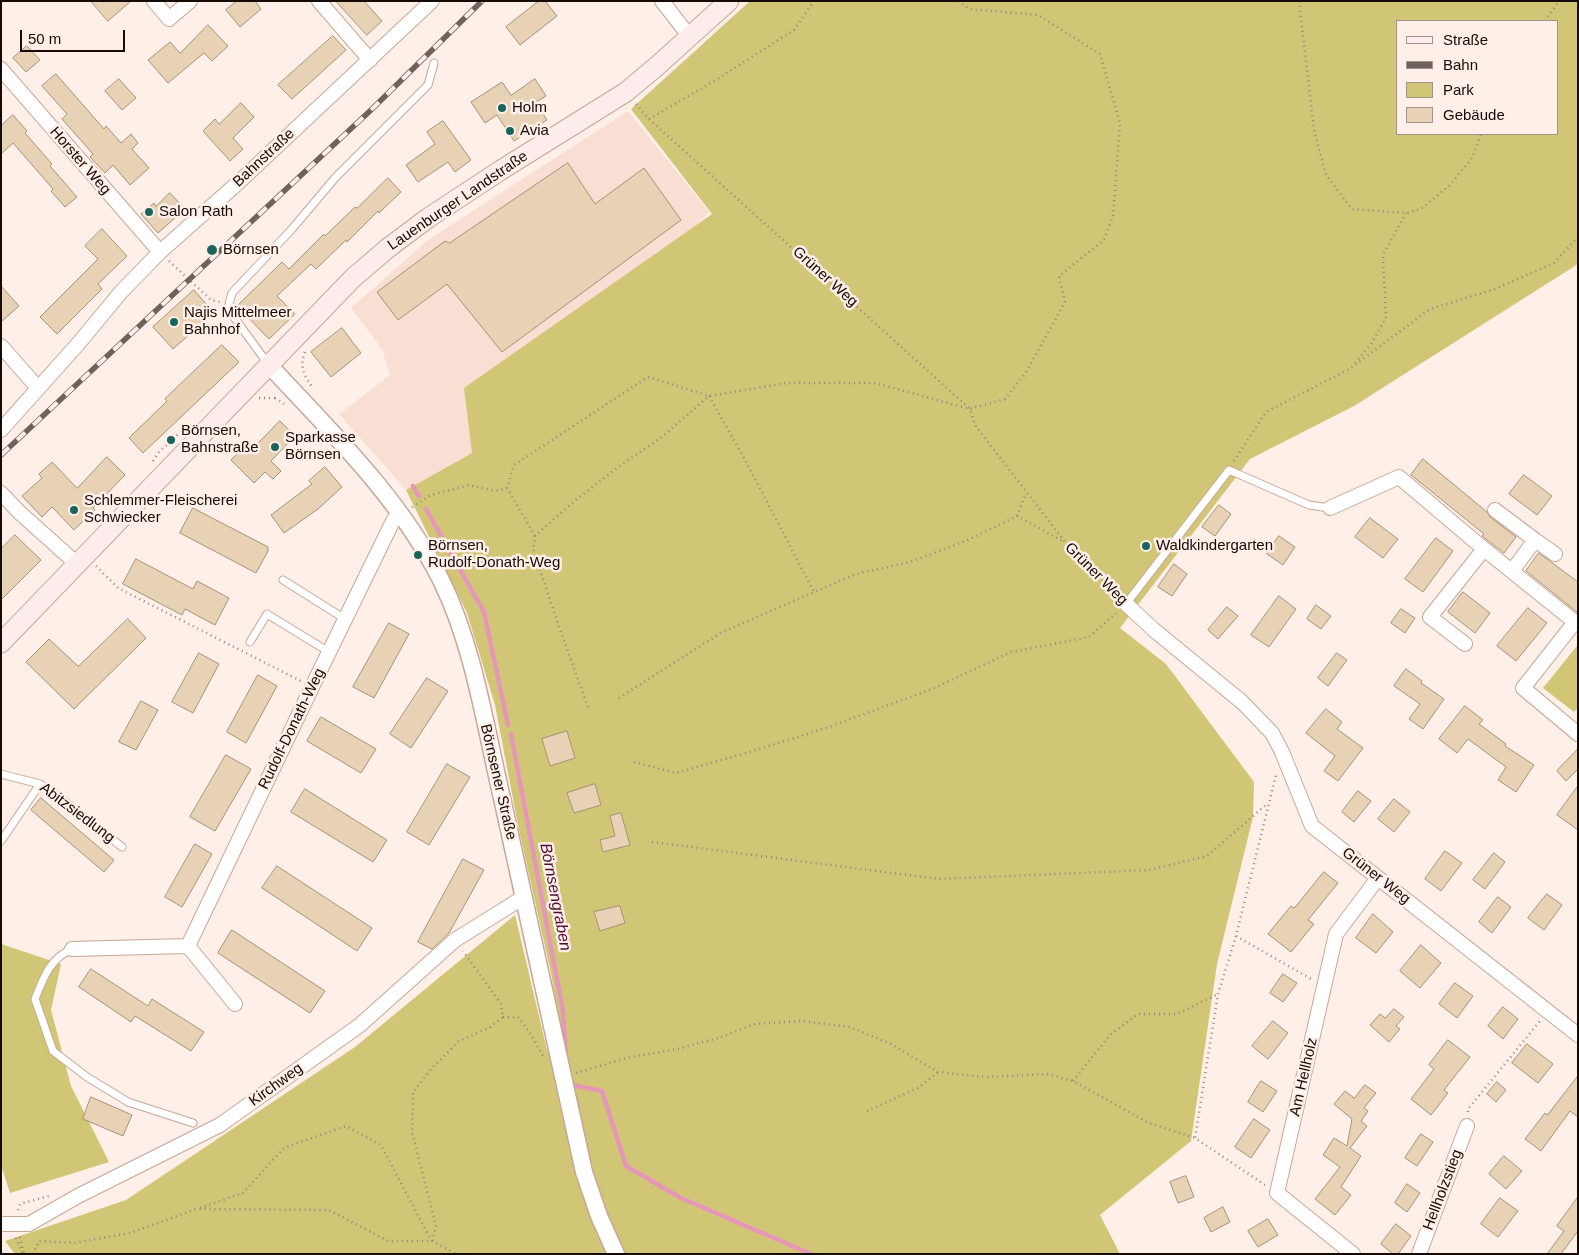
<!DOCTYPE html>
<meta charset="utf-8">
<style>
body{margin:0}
#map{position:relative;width:1579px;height:1255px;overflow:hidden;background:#feefe8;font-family:Helvetica,sans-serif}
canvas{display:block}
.frame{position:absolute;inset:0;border:2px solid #160a05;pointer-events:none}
.legend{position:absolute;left:1396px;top:20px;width:162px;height:115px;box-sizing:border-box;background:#feefe8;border:1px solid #a1938d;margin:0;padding:6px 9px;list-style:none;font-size:15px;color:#160a05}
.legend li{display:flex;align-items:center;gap:10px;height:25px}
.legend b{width:25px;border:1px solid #a1938d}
.scale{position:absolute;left:20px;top:30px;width:105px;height:22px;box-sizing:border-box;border:2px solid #160a05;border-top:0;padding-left:6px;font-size:15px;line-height:18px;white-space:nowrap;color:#160a05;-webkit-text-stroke:4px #feefe8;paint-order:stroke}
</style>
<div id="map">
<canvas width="1579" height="1255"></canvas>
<div class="frame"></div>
<ul class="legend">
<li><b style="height:6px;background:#fceceb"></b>Straße</li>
<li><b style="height:6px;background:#6f625c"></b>Bahn</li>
<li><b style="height:14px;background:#d1c675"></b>Park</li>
<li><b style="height:14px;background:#e8d2b5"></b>Gebäude</li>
</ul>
<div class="scale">50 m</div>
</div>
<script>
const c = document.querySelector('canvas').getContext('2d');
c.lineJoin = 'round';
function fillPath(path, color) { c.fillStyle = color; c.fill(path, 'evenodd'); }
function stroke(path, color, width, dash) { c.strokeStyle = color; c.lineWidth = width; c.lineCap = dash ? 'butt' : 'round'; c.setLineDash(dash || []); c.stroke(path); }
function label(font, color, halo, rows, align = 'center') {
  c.font = font + ' Helvetica,sans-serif'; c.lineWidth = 5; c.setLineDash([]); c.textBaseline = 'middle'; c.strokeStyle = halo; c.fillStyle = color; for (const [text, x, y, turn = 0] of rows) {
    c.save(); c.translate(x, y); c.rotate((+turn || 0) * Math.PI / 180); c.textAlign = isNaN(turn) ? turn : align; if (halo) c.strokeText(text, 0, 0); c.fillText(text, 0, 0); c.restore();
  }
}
fillPath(new Path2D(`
 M628,111l81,101 -237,241 -66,37 -67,-76 51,-39 -8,-26 -31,-41 77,-68z`), '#f9dfd3');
fillPath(new Path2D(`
 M750,1h828v263l-224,142 -104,53 -130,169 46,36 88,118 -1,35 -36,147 -26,177 -91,74 20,39h-1105l-10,-13 121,-41 229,-153 160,-132 32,135 16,-9 -12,-68 -32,-143 -24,-125 -28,-92 -61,-123 66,-37 -8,-65 248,-174 -81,-105zM1398,21h160v113h-160z
 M1577,646l1,62 -4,4 -31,-24z
 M1,944l60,20 -10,46 20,76 38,76 -99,31 -9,-28z`), '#d1c675');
stroke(new Path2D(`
 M413,486l6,10
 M426,509l58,103 24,113
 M511,734l52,277 3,46
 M572,1085l30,6 24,75 55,32 130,56`), '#e697b8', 4.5);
const building = new Path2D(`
 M91,1h40l-23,20z
 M237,1h18l6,8 -21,18 -14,-17z
 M336,1h28l18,20 -15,14z
 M539,1h6l12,15 -37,29 -14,-18z
 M208,25l20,21 -16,15 -8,-8 -36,30 -20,-23 22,-18 10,11z
 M333,36l13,14 -54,49 -14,-14z
 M27,46l13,14 -14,12 -13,-14z
 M56,74l48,55 2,-3 15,17 10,-9 7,9 -6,6 17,19 -19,17 -17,-20 -8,8 -15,-16 3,-3 -31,-35 5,-5 -25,-28z
 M119,79l17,19 -14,12 -17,-19z
 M535,79l11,17 -10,6 11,18 -33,21 -17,-26 -12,8 -14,-21 31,-20 9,13z
 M241,103l13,14 -21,21 10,11 -13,12 -27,-30 12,-12 4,5z
 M13,115l14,16 -2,2 27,31 -2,2 27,31 -12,10 -14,-16 2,-2 -40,-46 -12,11v-28z
 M443,121l28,39 -16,12 -7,-10 -30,20 -12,-17 29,-21 -8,-12z
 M568,163l27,41 49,-36 37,52 -179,132 -55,-68 -49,36 -21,-28 68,-51 4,2z
 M388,178l13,14 -22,21 -1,-2 -31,31 -1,-2 -30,29 -5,-5 -34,32 18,18 -26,25 -32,-33 45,-44 7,7 35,-35 1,2 30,-29 2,1z
 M170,193l15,16 -27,24 -17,-19 13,-11 2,3z
 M102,229l25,27 -29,28 4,5 -45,45 -17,-17 58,-58 -13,-13z
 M1,286l18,20 -18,16z
 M194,290l20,23 -41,36 -20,-22z
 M342,328l19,25 -30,24 -20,-25z
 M222,345l17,17 -96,91 -14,-15 38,-37 -2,-2z
 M280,421l15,15 -24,25 10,10 -8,8 -8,-7 -11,11 -23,-23 17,-17 5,5z
 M107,457l18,18 -32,33 2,2 -21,20 -22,-23 -10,10 -20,-21 20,-18 -3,-4 13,-12 25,26z
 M1423,459l64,53 3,5 26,20 -12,16 -22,-17 2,-2 -73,-59z
 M325,467l17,20 -24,22 -34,24 -13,-18 41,-31 -3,-3z
 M1524,475l28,21 -15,19 -28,-21z
 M1219,505l12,9 -16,22 -13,-9z
 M193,508l75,39v4l-12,22 -76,-40z
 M1370,518l28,21 -15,19 -28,-21z
 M15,535l26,25 -40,40v-51z
 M1279,536l16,11 -12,18 -16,-11z
 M1436,538l17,13 -30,41 -18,-13z
 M1539,553l39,29v31l-52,-42z
 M136,559l57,30 4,-8 32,17 -14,27 -30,-16 -3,6 -59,-31z
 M1174,564l13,10 -15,22 -14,-9z
 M1463,592l27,21 -15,20 -27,-21z
 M1279,596l17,13 -27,38 -18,-12z
 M1316,605l15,11 -10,13 -14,-10z
 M1227,607l11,9 -20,23 -10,-9z
 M1528,608l19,15 -31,38 -19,-15z
 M1401,609l14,9 -10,15 -14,-10z
 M128,619l18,19 -72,71 -48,-47 23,-23 29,27z
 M389,623l20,11 -35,64 -21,-11z
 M199,653l20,11 -26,49 -21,-11z
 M1337,653l10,7 -19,26 -10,-8z
 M1406,669l16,12 -1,2 23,16 -21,30 -14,-10 11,-15 -26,-18z
 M258,675l19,11 -31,57 -19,-11z
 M427,678l21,13 -37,57 -21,-14z
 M141,701l17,9 -22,40 -17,-8z
 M1465,706l18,14 -4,4 27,20 -1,2 29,19 -18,27 -18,-12 8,-13 -38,-28 -11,14 -18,-14z
 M1326,709l16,13 -5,7 26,19 -25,33 -14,-10 11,-15 -29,-23z
 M321,717l55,32 -15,24 -54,-32z
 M567,731l8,27 -25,8 -8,-27z
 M1578,749v20l-12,12 -9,-10z
 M226,755l25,14 -36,62 -25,-14z
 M447,764l23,13 -41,68 -22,-13z
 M595,784l6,21 -27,8 -7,-20z
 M1578,786v44l-21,-15z
 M305,789l82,51 -14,22 -82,-50z
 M1358,791l13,10 -17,21 -12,-10z
 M41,798l73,62 -10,12 -73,-62z
 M1394,799l16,13 -16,20 -16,-13z
 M621,813l9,32 -27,7 -3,-12 15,-4 -5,-20z
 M195,844l17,10 -30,53 -17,-10z
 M1445,851l17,12 -21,28 -16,-12z
 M1494,853l11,9 -20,27 -12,-9z
 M463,859l21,11 -35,63 -17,16 -14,-7z
 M277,866l95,62 -15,23 -95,-63z
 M1324,872l14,11 -30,37 6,4 -23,28 -23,-18 23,-28 3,2z
 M1547,894l15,11 -18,25 -16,-12z
 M1498,897l13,10 -19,26 -13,-11z
 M620,906l5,17 -25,8 -6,-19z
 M1373,914l20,18 -17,21 -20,-15z
 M232,930l93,61 -15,22 -92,-60z
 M1421,945l20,18 -21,25 -20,-17z
 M91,969l57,37 4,-7 52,33 -13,19 -56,-35 -4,6 -52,-35z
 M1283,974l14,9 -14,19 -13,-9z
 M1455,983l18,13 -16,22 -18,-14z
 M1503,1007l15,12 -15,20 -15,-13z
 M1394,1009l10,8 -8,9 4,3 -11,13 -19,-17 10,-11 5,4z
 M1273,1021l15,12 -20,26 -16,-13z
 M1448,1040l22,17 -26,33 4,3 -17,22 -20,-16 23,-30 -5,-4z
 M1527,1044l26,20 -15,19 -26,-20z
 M1578,1076v41l-8,-6 -29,40 -16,-12 20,-26 2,2z
 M1261,1081l16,10 -14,21 -15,-10z
 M1497,1082l9,8 -10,12 -9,-8z
 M1365,1085l11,8 -12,15 4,3 -7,10 6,5 -17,22 11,8 -20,31 10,8 -16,20 -20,-16 25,-32 -17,-12 11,-17 13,8 5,-27 -18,-15 11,-13 9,7z
 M91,1097l41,18 -9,21 -40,-17z
 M1254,1119l16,11 -19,28 -16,-11z
 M1421,1134l12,8 -16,24 -12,-8z
 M1504,1156l18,15 -16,18 -17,-15z
 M1186,1176l8,21 -16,6 -8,-21z
 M1407,1184l13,9 -13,19 -12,-9z
 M1578,1197v34l-17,23h-14l17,-23 -7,-5z
 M1500,1198l18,13 -20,26 -17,-13z
 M1223,1207l7,15 -19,10 -7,-14z
 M1268,1219l10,16 -20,12 -10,-16z
 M1396,1224l15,12 -13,18h-5l-12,-10z`);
fillPath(building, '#e8d2b5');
stroke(building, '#a79276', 1);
const service = new Path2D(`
 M268,364l-37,-51 -2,-9 3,-11 60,-64 43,-51 93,-93 6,-22
 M283,580l62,39
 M1126,604l103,-134 80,35 21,3
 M250,642l17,-28 62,38
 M1,774l39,10 17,11 65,52
 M1,841l39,-57
 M72,949c-22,9 -29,30 -37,50l18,52 34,26 41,25 65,21`);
const minor = new Path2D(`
 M154,1l15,18 21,-18
 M319,1l51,59
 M662,1l28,36
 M1,69l159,183
 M1,346l37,42
 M1,430l77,-86 43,-52 39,-40 80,-71 192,-180
 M1,493l18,19 58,52
 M1330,508l69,-31 85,72 91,73 -52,66 55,46
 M1495,510l40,30 -23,31
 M1535,540l20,14
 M1126,604l28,26 88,72 30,31 10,19 30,74 266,209
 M1465,644l-35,-27 54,-68
 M188,946l124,-259 80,-164 6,-10
 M188,946l47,58
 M72,949l116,-3
 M1,1224h28l49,-28 142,-71 140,-100 95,-85 69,-43
 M1353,1254l-76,-61 59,-259 42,-56
 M1419,1254l48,-128`);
const tertiary = new Path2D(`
 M269,365c62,67 131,133 172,215 33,67 44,146 61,218 28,125 54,250 82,374l15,44 17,38`);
const secondary = new Path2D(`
 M1,643l352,-365 35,-30 40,-30 73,-48 125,-78 31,-26 72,-65`);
stroke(service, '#c8a796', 9);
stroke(minor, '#c8a796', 16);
stroke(tertiary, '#c8a796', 19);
stroke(secondary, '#c8a796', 21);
stroke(new Path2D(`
 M1299,1l15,129 12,45 26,34 54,4 15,-4 29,-24 22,-27 9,-24
 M1545,21l14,-20
 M636,104l13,15 321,290 5,16 90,117 53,53
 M649,119l62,-36 83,-53 20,-29
 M169,261l42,39 9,2
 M305,352c-6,15 -1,24 8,36
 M1355,363l16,-19 15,-26 -3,-63 23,-42
 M709,396l34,60 71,136
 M259,398h17
 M275,398l9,6
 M153,461l5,-8 29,-27
 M1234,461l32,-49 85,-44 79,-59 65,-20 59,-26 24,-26
 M412,507l19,-12 38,-10 26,6 12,-3
 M1017,516l9,-23
 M535,536l-28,-48 7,-23 134,-88 61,19 78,-13h88l95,26 35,-10 20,-25 40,-72 -6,-26 45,-36 9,-24 7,-93 -20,-69 -62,-39 -69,-6 -11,-8
 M96,566l22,22 183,93
 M619,698l103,-66 134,-58 54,-12 58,-22 49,-24 47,26
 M588,707l-31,-86 -24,-72 2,-13 37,-33 45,-35 45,-31 47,-41
 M634,762l42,11 77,-22 73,-23 106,-39 79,-37 78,-15 27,-24
 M652,842l287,37 210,-9 58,-14 61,-53
 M1236,936l77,44
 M503,1017h15l12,16 13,23
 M576,1073l55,-16 46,-8 41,-11 37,-14 46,-3 49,6 41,17 47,28 47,5 62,-3 26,7 76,42 46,15
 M1073,1081l37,-46 28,-21h39l41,-20
 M867,1111l51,-23 20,-16
 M1468,1112v-3l72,-88
 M1265,1185l-70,-47 23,-144 18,-58 40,-161
 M200,1208l43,-15 41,-45 62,-22 35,19 50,95
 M18,1210l2,-6 29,-8
 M20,1237l4,17
 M16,1238l7,16
 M432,1241l4,-15 -24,-94 1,-40 19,-24 27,-27 30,-13 14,-11 -2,-13 -38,-53
 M33,1254l6,-13 35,2 56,-10 66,-24 133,1 59,31h44l24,13`), '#948680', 2.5, [1, 4]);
stroke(service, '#fff', 7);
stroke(minor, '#fff', 14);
stroke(tertiary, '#fff', 16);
stroke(secondary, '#fceceb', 19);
const rail = new Path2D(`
 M1,455l370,-345 111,-109`);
stroke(rail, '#6f625c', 5.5);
stroke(rail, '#feefe8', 4, [11]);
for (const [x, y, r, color] of [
 [502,108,5,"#1b645b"],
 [510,131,5,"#1b645b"],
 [149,212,5,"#1b645b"],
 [212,250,6,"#1b645b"],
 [174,322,5,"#1b645b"],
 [171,440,5,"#1b645b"],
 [275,447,5,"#1b645b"],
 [74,510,5,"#1b645b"],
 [1146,546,5,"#1b645b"],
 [418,555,5,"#1b645b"]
]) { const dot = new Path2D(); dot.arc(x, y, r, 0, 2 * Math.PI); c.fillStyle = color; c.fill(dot); stroke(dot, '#feefe8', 2); }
label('15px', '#160a05', '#feefe8', [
 ["Holm",512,108],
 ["Avia",520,131],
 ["Salon Rath",159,212],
 ["Börnsen",223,250],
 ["Najis Mittelmeer",184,313],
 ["Bahnhof",184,330],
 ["Börnsen,",181,431],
 ["Bahnstraße",181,448],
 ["Sparkasse",285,438],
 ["Börnsen",285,455],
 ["Schlemmer-Fleischerei",84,501],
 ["Schwiecker",84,518],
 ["Börnsen,",428,546],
 ["Rudolf-Donath-Weg",428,563],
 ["Waldkindergarten",1156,546]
], 'left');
label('15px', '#160a05', '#feefe8', [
 ["Bahnstraße",264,158,-43],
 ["Horster Weg",80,161,49],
 ["Lauenburger Landstraße",458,201,-34],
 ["Grüner Weg",825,277,42],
 ["Grüner Weg",1096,574,45],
 ["Rudolf-Donath-Weg",292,729,-64],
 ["Börnsener Straße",498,782,77],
 ["Abitzsiedlung",77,813,37],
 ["Grüner Weg",1376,876,38],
 ["Am Hellholz",1304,1077,-77],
 ["Kirchweg",276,1085,-36],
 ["Hellholzstieg",1443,1190,-69]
]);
label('italic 16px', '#530d32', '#feefe8', [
 ["Börnsengraben",555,897,79]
]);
</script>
